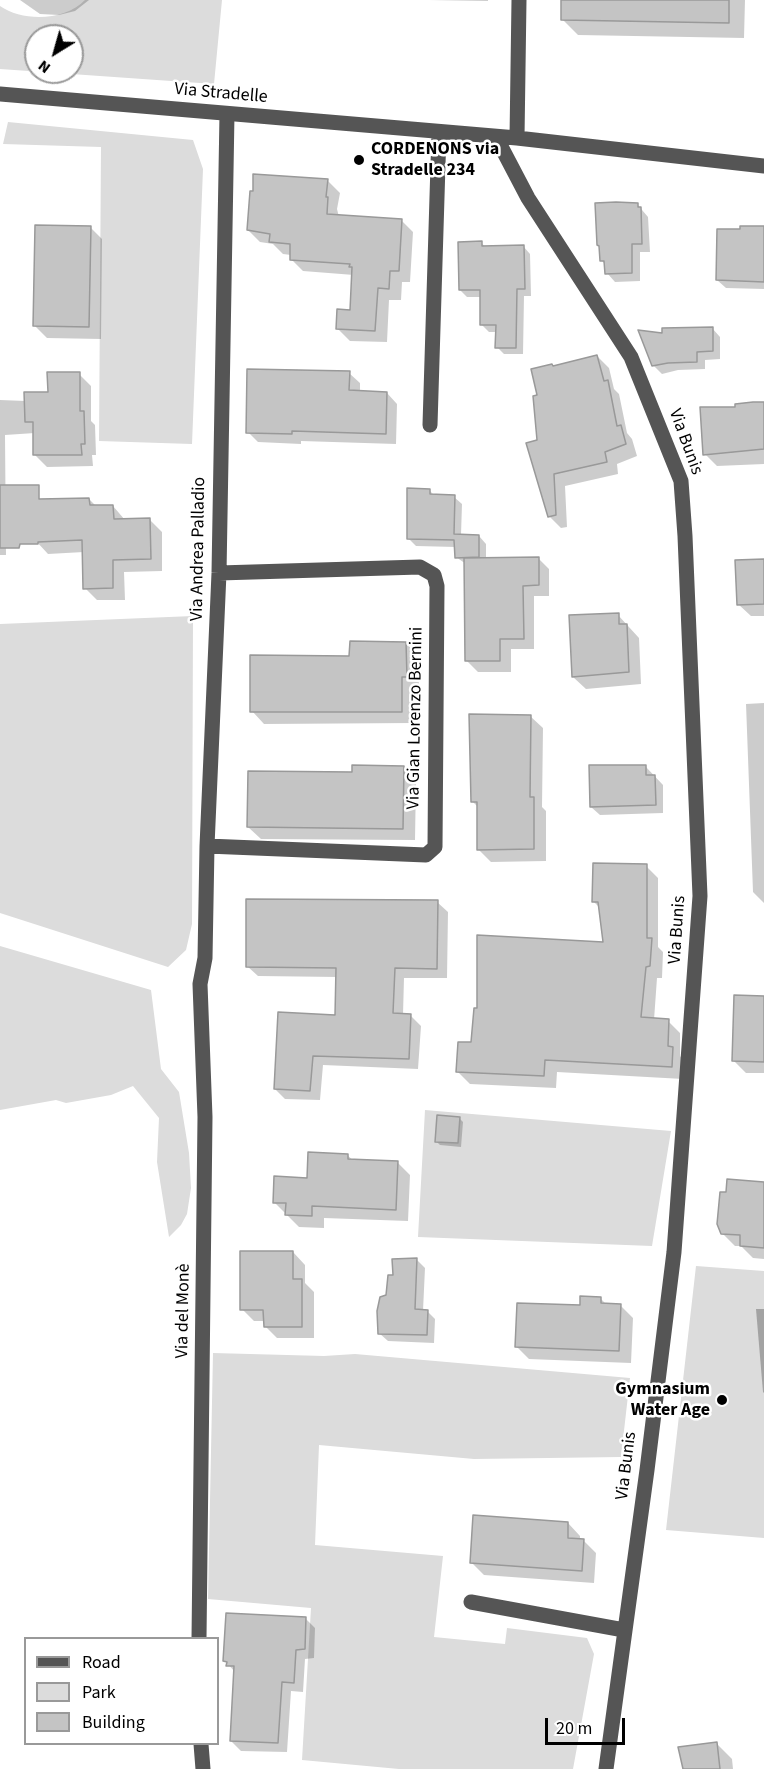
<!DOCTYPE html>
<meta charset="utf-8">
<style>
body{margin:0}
#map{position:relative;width:764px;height:1769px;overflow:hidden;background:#fff;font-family:"Source Sans 3",sans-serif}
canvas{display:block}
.legend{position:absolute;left:24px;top:1637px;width:195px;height:108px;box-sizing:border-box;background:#fff;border:2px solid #999;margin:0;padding:8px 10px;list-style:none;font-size:18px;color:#000}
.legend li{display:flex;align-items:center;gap:12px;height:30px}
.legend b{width:30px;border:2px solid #999}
.north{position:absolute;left:24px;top:24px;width:60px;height:60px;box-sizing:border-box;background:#fff;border:2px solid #999;border-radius:50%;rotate:217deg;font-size:16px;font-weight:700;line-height:24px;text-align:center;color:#000}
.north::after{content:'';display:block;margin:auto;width:21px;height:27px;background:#000;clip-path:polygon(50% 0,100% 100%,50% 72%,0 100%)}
.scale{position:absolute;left:545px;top:1718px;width:80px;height:27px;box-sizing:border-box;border:3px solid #000;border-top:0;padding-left:8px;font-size:18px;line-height:21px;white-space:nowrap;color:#000;-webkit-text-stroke:4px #fff;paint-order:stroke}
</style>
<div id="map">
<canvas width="764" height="1769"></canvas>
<ul class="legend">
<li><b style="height:8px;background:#555"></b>Road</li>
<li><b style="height:16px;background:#dcdcdc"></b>Park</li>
<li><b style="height:16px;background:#c4c4c4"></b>Building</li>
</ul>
<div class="north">N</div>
<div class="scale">20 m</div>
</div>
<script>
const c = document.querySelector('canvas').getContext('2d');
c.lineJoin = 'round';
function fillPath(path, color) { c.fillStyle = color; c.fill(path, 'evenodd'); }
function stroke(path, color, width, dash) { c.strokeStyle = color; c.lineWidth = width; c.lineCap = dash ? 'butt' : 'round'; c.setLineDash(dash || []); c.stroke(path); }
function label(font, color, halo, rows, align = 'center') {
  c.font = font + ' "Source Sans 3",sans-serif'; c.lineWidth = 5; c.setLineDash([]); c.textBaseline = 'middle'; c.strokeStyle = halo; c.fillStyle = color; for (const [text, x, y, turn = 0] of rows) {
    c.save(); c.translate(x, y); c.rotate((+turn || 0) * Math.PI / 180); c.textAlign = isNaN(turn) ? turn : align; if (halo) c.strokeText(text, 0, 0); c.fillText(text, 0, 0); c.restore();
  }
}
fillPath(new Path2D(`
 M85,0h137l-8,84 -214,-15v-63c23,16 65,15 85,-6zM36,36h36v36h-36z
 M8,122l185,18 10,29 -11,275 -93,-3 2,-294 -98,-3z
 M193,616l-1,308 -6,26 -18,17 -168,-54v-289z
 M0,946l151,44 10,79 18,23 10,61 2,35 -4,26 -6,11 -12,12 -12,-75 2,-44 -26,-32 -22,9 -45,8 -10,-3 -56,10z
 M425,1110l246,21 -19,115 -234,-9z
 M696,1266l68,5v267l-98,-8z
 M213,1353l111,3 31,-2 275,24 -9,79 -147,2 -155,-14 -4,100 128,11 -9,81 71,7 2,-16 80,10 7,16 -21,115h-174l-97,-9 9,-152 -103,-9z`), '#dcdcdc');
fillPath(new Path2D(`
 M756,1309h8v84l-1,-1z`), '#a3a3a3');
fillPath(new Path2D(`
 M20,0h69l-14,11 -16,4 -19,-1z
 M429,0h59v1z
 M563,0h182l-1,38 -166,-3 -16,-16z
 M328,181l12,12 -3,16 2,8 62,3 12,12 -3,50h-8l-1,18h-12l-2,42 -37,-1 -12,-12 14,-18 2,-36 -51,-4 -12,-12v-4l-8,-1 -10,-10 -13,-2 -12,-12z
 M637,204l11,13 2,35h-10v29l-25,1 -8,-9 -1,-8 -5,-5z
 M90,227l12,12 -1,100 -54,-1 -12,-12z
 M764,228v61l-38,-1 -9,-8z
 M481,243l5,4 37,-1 7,8 1,42h-7l-1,58h-19l-7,-7v-15h-8l-7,-7v-28h-15l-7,-7z
 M712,328l8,9v22l-15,1v9l-27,1 -16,4 -9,-9 11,-31z
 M597,356l12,12 5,21 5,5 8,39 5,6 5,17 -20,8 1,10 -53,12 2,41 -6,1 -12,-12 -10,-75v-45l15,-29z
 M349,373l11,10v9l27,1 10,11 -1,40 -95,-3v3l-43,-2 -10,-10z
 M79,374l12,12v35l4,4 1,30h-4l1,11 -46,1 -12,-12v-22l-30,2 1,120h-6v-155l26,1 23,-8z
 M764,402v62l-47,2 -12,-12 32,-45z
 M430,491l5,5 19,1 8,7 -1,31 18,1 7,8v15l52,-1 11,11v27h-15v53h-23v23h-33l-12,-12v-96l-10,-7v-10l-40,-1 -8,-8z
 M89,499l7,7h17l12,14 24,-1 13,13v39l-38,1 1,28h-28l-12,-12 -1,-36 -36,2 -12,-13z
 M764,561v55h-13l-13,-12z
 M618,615l21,23 2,46 -55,5 -13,-12z
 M406,643l12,12 1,34h-5v34l-150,1 -12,-13 99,-54z
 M764,703v200l-11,-11 -7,-188z
 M530,716l13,12 -1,79 4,4v50l-55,1 -13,-13v-42l-6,-6z
 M646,767l17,18v28l-63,2 -9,-8z
 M404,768l12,12 -1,60 -154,-1 -13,-12 105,-53z
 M646,866l12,12v69l5,5 -1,26h-5l-3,42 14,1 12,12v23l4,5 -1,18 -126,-7 -1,16 -86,-4 -12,-12 14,-28 133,-100 -5,-36 -7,-7z
 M437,902l11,10 -1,66h-43l-1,37 8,1 10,10 -3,43 -95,-4 -3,35 -35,-1 -10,-10 62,-72 1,-40 -80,-1 -11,-10z
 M764,997v76h-18l-12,-12z
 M459,1118l4,4 -2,25 -21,-2 -3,-3z
 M347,1155l7,6 44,2 12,12 -2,46 -84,-3v10l-25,-1 -25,-25z
 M764,1184v75l-11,-1 -12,-12h-6l-13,-13z
 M293,1252l12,13v18l9,9v46h-37l-12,-12v-5h-11l-12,-12z
 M417,1260l8,8 -2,43h4l8,8 -1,24 -46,-2 -9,-8 15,-56z
 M600,1298l7,7h13l13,13 -2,45 -102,-4 -12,-12 64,-40z
 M568,1523l12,13v4h3l13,13 -2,30 -110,-8 -12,-12z
 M305,1618l10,10 -1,30 -9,1 -2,33 -12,-1 -4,61 -46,-1 -10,-10 4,-69 -10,-11z
 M716,1743l16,16 1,10h-49z`), '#0003');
const building = new Path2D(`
 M561,0h168v23l-168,-3z
 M253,174l75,5 -2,18h2l-1,17 75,5 -3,52h-9l-1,18 -11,-1 -3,43 -39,-2 1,-20 13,1 2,-43h-3l1,-3 -60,-4v-16l-21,-2 1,-8 -23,-4 3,-39h3z
 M616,202l22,1v4h3l1,37h-10v29l-27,1 -1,-13h-4l-1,-15 -2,-1 -2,-42z
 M35,225l56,1 -2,101 -56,-1z
 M740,226h24v56l-48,-2 1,-51h23z
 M482,241v5l42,-1 1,44h-8l-1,59h-21l1,-23h-16v-35h-21l-1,-48z
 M713,327v24l-16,1v10l-29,1 -16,3 -14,-36 24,3v-5z
 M597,355l7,26 4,-1 9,46 4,-1 5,19 -21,8 2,10 -53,12 2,41 -8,2 -22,-74 11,-3 -4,-44 4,-1 -6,-26 21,-5 1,2z
 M247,369l103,2 -1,19 38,2 -1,42 -94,-3v3l-46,-1z
 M47,372h33v39h4l1,33h-4l1,11h-49v-33h-8l-1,-30h24z
 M753,402h11v47l-61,6 -3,-48h35v-3z
 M0,485h39v14l50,-1 1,7h23l1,14 36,-1 1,41 -38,1v28l-30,1 -1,-49 -44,2v2h-18l-1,4h-19z
 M407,488l23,1v5l25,1 -1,39 25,1v22l-24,1 -1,-18 -47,-1z
 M539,557v28l-16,1 1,53h-24v22h-35l-1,-103z
 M764,559v45l-27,1 -2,-45z
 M619,613v11h8l2,48 -57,5 -3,-62z
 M350,641l56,1 1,35h-5v35h-152v-57l99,1z
 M469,714l62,1 -1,82h4v52l-57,1v-48h-6z
 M352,765l52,1 -1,63 -156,-2 1,-56 104,1z
 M589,765h57v10h9l1,30 -66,2z
 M593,863l54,1v74h5l-2,28 -4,1 -5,50 28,2 -1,27 5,1 -1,20 -127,-7 -1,16 -88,-4 2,-30h13l3,-34h3v-73l126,7 -5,-40h-6z
 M246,899l192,1 -1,69 -42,-1 -2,45 18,1 -2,45 -96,-3 -3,35 -36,-2 4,-77 57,3 1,-47 -90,-1z
 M734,995l30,1v66l-32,-1z
 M437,1115l23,2 -2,26 -23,-1z
 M308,1152l40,2v5l50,2 -2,49 -84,-4v10l-27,-1 1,-12h-13l1,-27 33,2z
 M727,1179l37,3v66l-24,-2v-11l-19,-1 -4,-10 3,-32h6z
 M240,1251h53v28h9v48h-38l-1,-17h-23z
 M417,1258l-2,51 13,1 -1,25 -49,-1 -1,-23 3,-14 6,-2 2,-20h5l-1,-16z
 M580,1296l21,1v6l20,1 -2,47 -104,-4 2,-44 63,2z
 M473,1515l95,7v16l16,1 -2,32 -112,-8z
 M226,1613l80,4 -1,32 -9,1 -2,33 -12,-1 -4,61 -48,-2 4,-75h-8l1,-4 -4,-1z
 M717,1742l3,27h-37l-5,-22z`);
fillPath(building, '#c4c4c4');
stroke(building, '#999', 1.5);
stroke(new Path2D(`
 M0,94l517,44 247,28
 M496,137l32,61 103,159 50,124 4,55 15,360 -26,356 -27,218 -41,299
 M517,138l2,-138
 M430,425l9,-293
 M207,846l219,9 9,-8 2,-261 -3,-11 -14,-8 -201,6
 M471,1602l153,28
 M199,1638l6,-521 -5,-133 5,-26 2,-112 12,-273 8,-459
 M201,1744l2,25`), '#555', 15);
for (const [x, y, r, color] of [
 [359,160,6,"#000"],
 [722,1400,6,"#000"]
]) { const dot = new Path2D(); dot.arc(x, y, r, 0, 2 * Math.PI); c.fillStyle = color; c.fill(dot); stroke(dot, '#fff', 2); }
label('18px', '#000', '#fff', [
 ["Via Stradelle",221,94,5],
 ["Via Bunis",685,442,70],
 ["Via Andrea Palladio",199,549,-89],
 ["Via Gian Lorenzo Bernini",416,718,-89],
 ["Via Bunis",678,930,-86],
 ["Via del Monè",184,1311,-89],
 ["Via Bunis",627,1466,-83]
]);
label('bold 18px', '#000', '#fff', [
 ["CORDENONS via",371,150],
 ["Stradelle 234",371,171],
 ["Gymnasium",710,1390,"right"],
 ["Water Age",710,1411,"right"]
], 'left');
</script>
